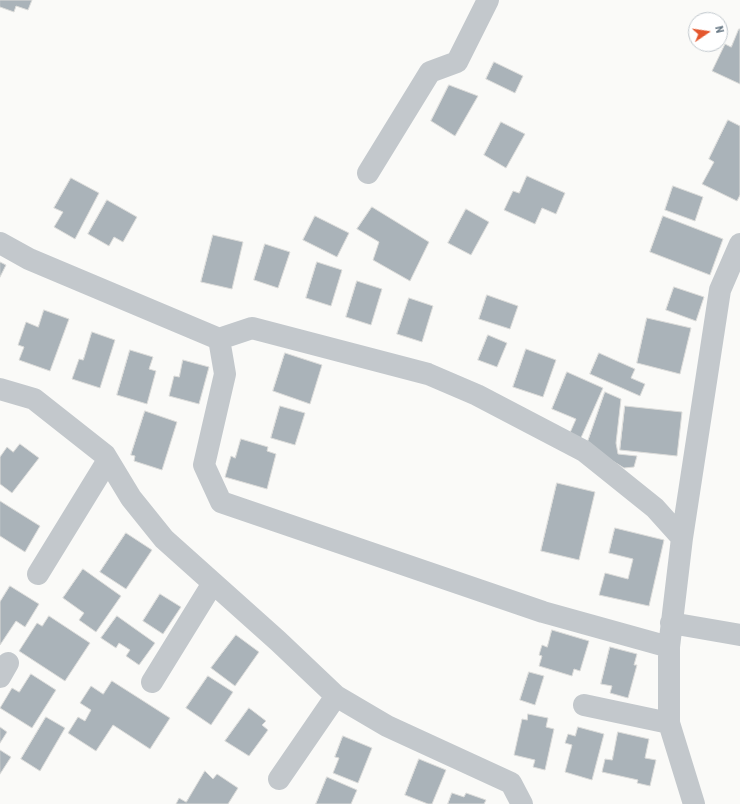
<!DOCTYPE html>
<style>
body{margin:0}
#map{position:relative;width:740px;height:804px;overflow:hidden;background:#fafaf8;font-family:"Roboto Condensed",sans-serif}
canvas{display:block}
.north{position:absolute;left:688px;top:12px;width:40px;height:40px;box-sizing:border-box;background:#fff;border:1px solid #c1c8cd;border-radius:50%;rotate:77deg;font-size:11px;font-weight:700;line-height:16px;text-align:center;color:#657683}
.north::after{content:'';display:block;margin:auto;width:14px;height:18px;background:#e4572e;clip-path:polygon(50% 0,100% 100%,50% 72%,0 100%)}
</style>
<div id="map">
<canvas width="740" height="804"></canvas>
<div class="north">N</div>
</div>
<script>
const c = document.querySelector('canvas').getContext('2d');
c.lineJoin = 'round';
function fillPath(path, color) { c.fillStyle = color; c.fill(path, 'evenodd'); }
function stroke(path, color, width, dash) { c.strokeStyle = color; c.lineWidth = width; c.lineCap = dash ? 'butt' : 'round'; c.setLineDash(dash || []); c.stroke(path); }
const building = new Path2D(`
 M0,0h32l-4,10 -12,-4 -2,6 -14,-5z
 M739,29h1v55l-28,-13 13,-27 6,3z
 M494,62l29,14 -8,17 -29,-14z
 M449,85l29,11 -23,40 -24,-15z
 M728,120l12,6v69l-3,6 -35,-17 12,-22 -5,-3z
 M501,122l24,12 -19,34 -22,-13z
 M527,176l38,17 -9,21 -14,-6 -7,16 -31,-14 9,-19 6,2z
 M71,178l28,15 -24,46 -21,-12 9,-15 -9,-4z
 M673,186l30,11 -8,24 -30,-11z
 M107,200l30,17 -14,25 -9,-5 -5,9 -21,-12z
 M372,207l57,35 -19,39 -37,-21 6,-18 -22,-13z
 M466,209l23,13 -18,33 -23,-12z
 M315,216l34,17 -12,24 -34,-17z
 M663,216l60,23 -13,36 -60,-23z
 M213,235l30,7 -11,47 -31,-7z
 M265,244l25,8 -12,36 -24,-8z
 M0,262l6,3 -6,12z
 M317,262l25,8 -11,36 -25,-8z
 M357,281l25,8 -11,36 -25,-8z
 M674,287l30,10 -8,24 -30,-11z
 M487,295l31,11 -8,23 -31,-10z
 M409,298l24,8 -11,36 -25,-8z
 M44,310l25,9 -19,52 -31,-11 5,-13 -6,-2 8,-23 12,5z
 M647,318l44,10 -11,46 -43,-11z
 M92,332l23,8 -15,48 -28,-9 7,-20 4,1z
 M488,335l19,8 -10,24 -19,-7z
 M526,349l30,11 -13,37 -30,-10z
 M130,350l23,7 -4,12 7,2 -9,33 -30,-9z
 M285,353l37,12 -12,39 -37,-13z
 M599,353l36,16 -4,9 14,6 -5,12 -50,-22z
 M183,360l26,7 -10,37 -30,-8 5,-20 5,1z
 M567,372l36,16 -23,52 -11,-5 7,-16 -24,-10z
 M605,392l16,7 -5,44 2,11 19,2 -3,11 -10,1 -26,-16 -10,-11z
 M280,406l25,7 -10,32 -24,-7z
 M625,406l57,6 -5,44 -57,-6z
 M145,411l32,11 -15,48 -28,-9 1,-5 -4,-1z
 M241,439l27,8 -1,4 9,3 -9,35 -42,-12 6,-21 4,2z
 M20,444l19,14 -27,35 -12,-9v-27l7,-10 6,5z
 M557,483l38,9 -16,68 -38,-9z
 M0,501l40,25 -15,26 -25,-16z
 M615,528l49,12 -15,66 -50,-11 6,-22 23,6 5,-20 -24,-6z
 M126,533l26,17 -26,39 -26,-17z
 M83,569l38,27 -25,36 -17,-12 5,-7 -21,-15z
 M10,586l29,18 -14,23 -9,-6 -16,24v-43z
 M160,594l21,13 -18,27 -20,-13z
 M49,616l41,27 -25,38 -46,-30 18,-28 5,3z
 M117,616l38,27 -16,22 -13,-9 4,-6 -11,-7 -3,5 -15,-10z
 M552,630l37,11 -9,30 -6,-2 -2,7 -33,-10 3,-10 -3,-1 3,-10 5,2z
 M236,635l23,17 -24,34 -24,-18z
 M610,647l27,7 -3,11h3l-9,33 -18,-5 2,-7 -11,-2z
 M529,672l15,4 -9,29 -15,-5z
 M31,674l25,16 -24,38 -32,-20 12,-20 7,4z
 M208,676l25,16 -22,33 -25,-17z
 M112,681l58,37 -20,31 -37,-24 -17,26 -28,-18 10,-16 7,4 6,-11 -11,-7 11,-17 12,8z
 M249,708l17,13 -4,4 6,5 -19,26 -24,-15z
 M528,714l20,4 -2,9 8,2 -9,41 -12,-3 2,-7 -21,-5 8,-36 5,1z
 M46,717l19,11 -25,43 -19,-12z
 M0,727l7,5 -7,11z
 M578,727l26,7 -12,46 -27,-8 7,-27 -7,-2 3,-9 7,2z
 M618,732l31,7 -4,19 11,2 -6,26 -13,-3 1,-3 -36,-8 3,-13 7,1z
 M343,736l29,12 -14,35 -25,-10 6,-15 -4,-1z
 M0,750l11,7 -11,17z
 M419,759l27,11 -14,34h-4l-23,-9z
 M205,771l8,8 4,-5 21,14 -10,16h-52l3,-6 7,4z
 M327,777l30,13 -6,14h-35z
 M452,793l12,4 2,-4 20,7 -2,4h-36z`);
fillPath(building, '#aab3b9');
stroke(building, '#dcdcda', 1);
stroke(new Path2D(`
 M368,173l62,-101 27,-10 31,-62
 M0,243l29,16 190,80 6,35 -21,91 17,37 322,110 126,35
 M219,339l33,-11 176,46 49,21 107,56 71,57 27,30
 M0,389l34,10 71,56 26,43 33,41 114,102 58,55 51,30 124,57 11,21
 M38,574l70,-114
 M671,623l69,12
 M0,677l8,-14
 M152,682l61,-99
 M584,705l85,18
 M279,779l57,-83
 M694,804l-25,-81v-76l13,-109 38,-248 20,-46`), '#c3c8cc', 22);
</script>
